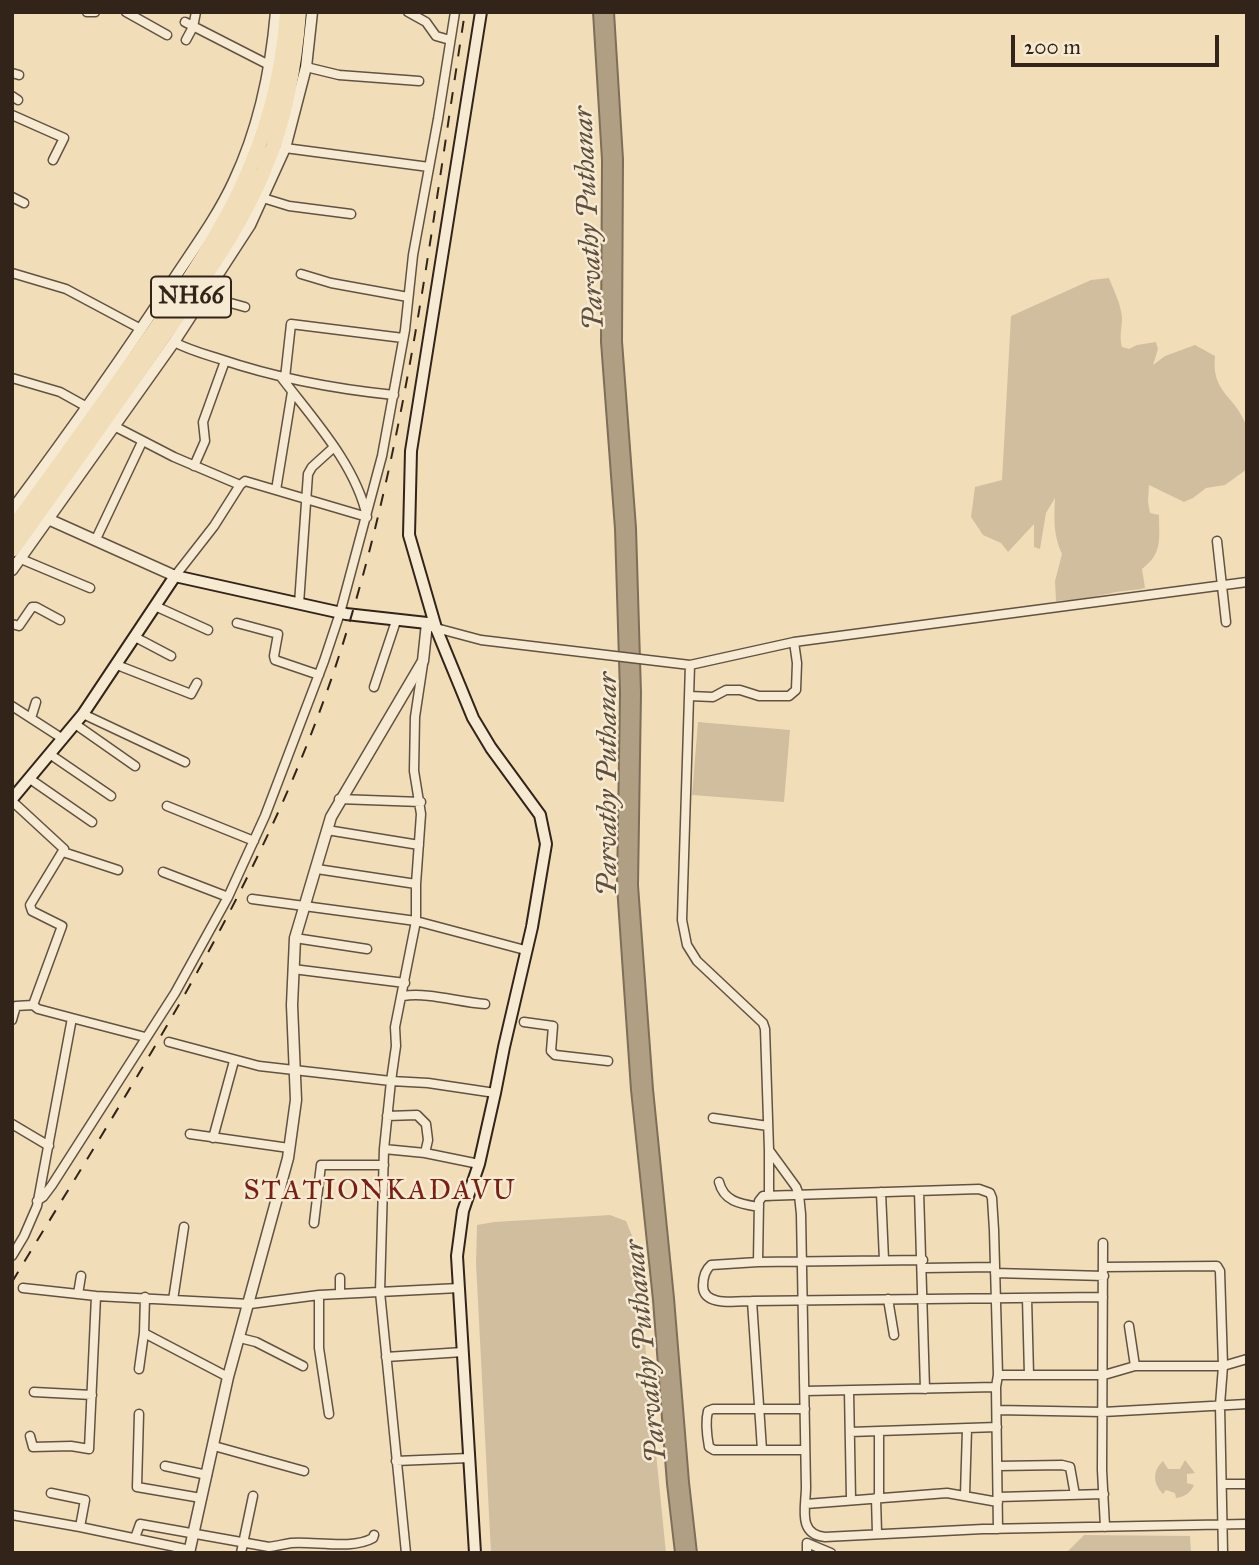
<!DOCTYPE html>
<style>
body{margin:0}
#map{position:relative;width:1259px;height:1565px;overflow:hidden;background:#f1deb9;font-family:"IM FELL Great Primer",serif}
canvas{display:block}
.frame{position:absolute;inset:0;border:14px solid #33241a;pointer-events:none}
.scale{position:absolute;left:1011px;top:35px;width:208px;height:32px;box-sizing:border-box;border:4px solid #33241a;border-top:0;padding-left:9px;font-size:21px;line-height:24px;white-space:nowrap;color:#33241a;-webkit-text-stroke:5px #f6ead2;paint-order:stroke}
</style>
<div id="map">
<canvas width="1259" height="1565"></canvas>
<div class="frame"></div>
<div class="scale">200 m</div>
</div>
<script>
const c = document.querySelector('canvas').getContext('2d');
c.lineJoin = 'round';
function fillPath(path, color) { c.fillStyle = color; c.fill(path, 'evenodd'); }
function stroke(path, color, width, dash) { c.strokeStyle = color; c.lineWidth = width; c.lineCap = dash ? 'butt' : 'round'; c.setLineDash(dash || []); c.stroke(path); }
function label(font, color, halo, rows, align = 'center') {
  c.font = font + ' "IM FELL Great Primer",serif'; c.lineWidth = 5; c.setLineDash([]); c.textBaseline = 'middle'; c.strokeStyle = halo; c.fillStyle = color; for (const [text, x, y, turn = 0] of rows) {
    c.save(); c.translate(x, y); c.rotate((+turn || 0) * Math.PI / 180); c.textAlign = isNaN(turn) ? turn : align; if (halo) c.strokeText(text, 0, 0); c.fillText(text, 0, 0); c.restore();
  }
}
fillPath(new Path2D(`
 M1109,278c5,13 12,26 13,40 0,10 -3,19 0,29l7,2 8,-4 19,-3 2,7 -5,16 12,-9 30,-11 20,11c-4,37 20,39 31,69 4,12 1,31 1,44l-22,16 -19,3 -13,10 -9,4 -35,-17 -1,17 2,11 9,2c0,24 4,38 -17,54l3,19c-12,3 -22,2 -33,5 -19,4 -36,7 -56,8l-1,-20 7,-27c-9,-19 -8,-36 -7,-56l-9,15 -6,36 -6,-2v-23l-26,28 -7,-9 -18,-8 -12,-18 4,-30 27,-7 9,-164 80,-36z
 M698,722l92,8 -6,72 -92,-7z
 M610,1215l16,6 9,22 31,310h-175l-15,-290 1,-38 17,-3z
 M1185,1460l10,13 -8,1v9l7,2c-3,8 -10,12 -18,13l-1,-5 -9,-3 -3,4c-10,-10 -11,-23 0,-33l5,8h12z
 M1084,1535l106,1 1,17h-125z`), '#d1be9e');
const water = new Path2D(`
 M593,12h21l9,147 -1,182 14,187 5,165 -3,192 15,204 21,209 15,184 8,71h-22l-8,-69 -14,-184 -22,-210 -14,-204 3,-193 -5,-164 -14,-187 1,-182z`);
fillPath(water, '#b09f83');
stroke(water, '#7e6e59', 2);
const minor = new Path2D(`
 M87,12h8
 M126,12l41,23
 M408,12l18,10 10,14 14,4
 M185,22l86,44
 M186,40l7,-13 3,-15
 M306,67l33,8 80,6
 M12,73l7,2
 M12,96l6,4
 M12,115l52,23 -11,22
 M285,148l144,19
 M12,197l12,6
 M263,198l26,8 62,8
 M12,273l54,16 75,40
 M301,274l30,9 77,14
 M205,296l40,11
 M174,342c15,8 30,12 46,17 56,19 115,30 174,36
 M12,378l48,14 27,15
 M285,378l6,-54 112,14
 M114,426l60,31 66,28
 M194,466l11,-25 -2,-19 22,-61
 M276,490l16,-98
 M96,539l46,-97
 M1217,541l9,81
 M21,559l69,29
 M175,576l39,-50 26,-41 5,-4 122,36c-11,-52 -54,-98 -86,-140
 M299,604l9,-130 4,-7 21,-19
 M155,606l53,24
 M237,623l41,11 -4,22 1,4 44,15
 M12,624l7,2 13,-19h4l24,13
 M436,628l45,12 209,25 104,-23 453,-60
 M135,637l36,19
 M423,664l-8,53 -1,54 7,43 -5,70v37l-21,106 1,19 -5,35 37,2 67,10
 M117,665l74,29 6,-11
 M690,665l-8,255 5,25 10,16 66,62 2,6 4,121 27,37 3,8 2,19 5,273c0,20 -9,47 19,50l158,-8 264,-5
 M374,687l22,-66
 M689,696l24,1 13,-7h14l19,6h30l7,-6 1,-27 -3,-21
 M12,706l51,33
 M83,714l102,48
 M31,718l5,-16
 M75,724l60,42
 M51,755l60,41
 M30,779l62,43
 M339,799l82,3
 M12,801l52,48 -34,56 2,6 30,15 -29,79 5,4 34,9 -35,188 -13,30 -12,20
 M167,806l87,35
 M327,830l92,15
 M63,852l55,18
 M317,869l99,15
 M163,872l65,25
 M252,899l164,22 109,29
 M295,938l72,11
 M293,969l112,14
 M403,996c25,-4 55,6 82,8
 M72,1018l73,19
 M12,1020l4,-14 17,-1
 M524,1022l29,4 -2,25 4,4 53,6
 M169,1042l90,24 132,15 -7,68 -4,143 26,261
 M387,1116l30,-1 9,9 2,16 -3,13
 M713,1118l55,8
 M12,1124l37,22
 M190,1134l99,14
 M213,1138l21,-77
 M384,1149l41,4 54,11
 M719,1182c5,20 22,22 40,25
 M919,1191l6,198
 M881,1192l3,68
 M769,1196v-46
 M37,1201l6,-4 9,-12 123,-192 53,-96 37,-81 59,-155 16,-48 42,-157 23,-126 8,-75 25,-136 17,-107
 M314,1223l7,-58h63
 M1103,1243l-1,227 3,57
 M923,1260l-165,2 -47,3c-6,5 -8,12 -8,21 0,21 34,15 49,15l351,-4
 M758,1262l1,-61 4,-5 216,-7 11,4 2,5 2,32 4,145 -2,12 2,142
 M923,1268l72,-1
 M995,1273l109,3
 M340,1278v16
 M23,1288l73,8 154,8 69,-9 140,-7
 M78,1294l3,-18
 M319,1295v53l10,66
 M1027,1298l2,77
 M888,1299l6,36
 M173,1300l11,-73
 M752,1301l10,149
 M1129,1326l6,40
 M144,1333l84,44
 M240,1338l16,4 47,24
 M386,1357l77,-5
 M139,1369l5,-36 1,-36
 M998,1375h106l31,-9h88l-3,-95 -3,-5 -113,1
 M805,1391l191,-4
 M849,1391l2,108
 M34,1392l58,3
 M805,1409h-92l-5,2c-3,11 -1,25 1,36l5,3h91
 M997,1410l106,2 144,-8
 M139,1414l-2,73 64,11
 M850,1432l147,-5
 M879,1432v66
 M30,1436l3,11 38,-1 18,3 7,-153
 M214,1446l90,25
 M396,1461l73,-3
 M165,1466l42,9
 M998,1466l64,-1 8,2 5,28
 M1222,1484h25
 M51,1493l34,7 -5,27
 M965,1495l2,-66
 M998,1497l106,-3
 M876,1498l1,35
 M806,1504l141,-11 51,9
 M12,1515l68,12 110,23
 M135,1538l5,-14 129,23c8,-1 15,-3 22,-4 24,-2 61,7 82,-5l1,-3
 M241,1553l12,-57
 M807,1553v-10l24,10
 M1223,1553l-3,-148 3,-39 24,-7`);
const tertiary = new Path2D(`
 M12,510c55,-74 108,-148 158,-225 22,-34 47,-67 64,-104 25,-53 37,-111 42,-169
 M48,519l127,57
 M12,570l162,-228 76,-117 35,-77 21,-81 6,-55
 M189,1553l39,-176 60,-219 8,-58 -4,-95 3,-67 36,-121 92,-156 4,-38`);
const secondary = new Path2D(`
 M12,799l71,-85 92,-138 171,38 81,9 9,5
 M475,1553l-18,-297 6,-45 16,-47 16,-71 9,-46 28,-120 14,-83 -6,-29 -49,-67 -18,-30 -37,-90 -27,-93 2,-84 70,-439`);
const trunk = new Path2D(`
 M12,529c41,-56 81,-112 121,-168 79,-113 145,-206 154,-349
 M12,550c48,-66 95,-133 142,-200 41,-59 87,-120 113,-187 20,-48 28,-99 32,-151`);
stroke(minor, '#625242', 11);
stroke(tertiary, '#625242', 13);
stroke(secondary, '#33241a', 14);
stroke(trunk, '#33241a', 18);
stroke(minor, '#f6ead2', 8);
stroke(tertiary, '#f6ead2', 10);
stroke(secondary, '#f6ead2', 10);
stroke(trunk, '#f1deb9', 14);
stroke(new Path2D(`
 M12,1282c118,-195 246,-388 320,-605 73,-215 98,-442 133,-665`), '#33241a', 2, [12, 12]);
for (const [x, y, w] of [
 [191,297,80]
]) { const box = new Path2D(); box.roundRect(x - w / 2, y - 20.5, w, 41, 5); c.fillStyle = '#f6ead2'; c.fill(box); stroke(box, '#33241a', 2); }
label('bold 24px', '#33241a', null, [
 ["NH66",191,297]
]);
label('italic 28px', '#5f4f3f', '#f6ead2', [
 ["Parvathy Puthanar",590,218,-93],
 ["Parvathy Puthanar",609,784,-90],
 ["Parvathy Puthanar",647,1351,-96]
]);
c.letterSpacing = '2px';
label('28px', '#7a1f14', '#f6ead2', [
 ["STATIONKADAVU",380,1192]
]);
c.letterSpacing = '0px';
</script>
